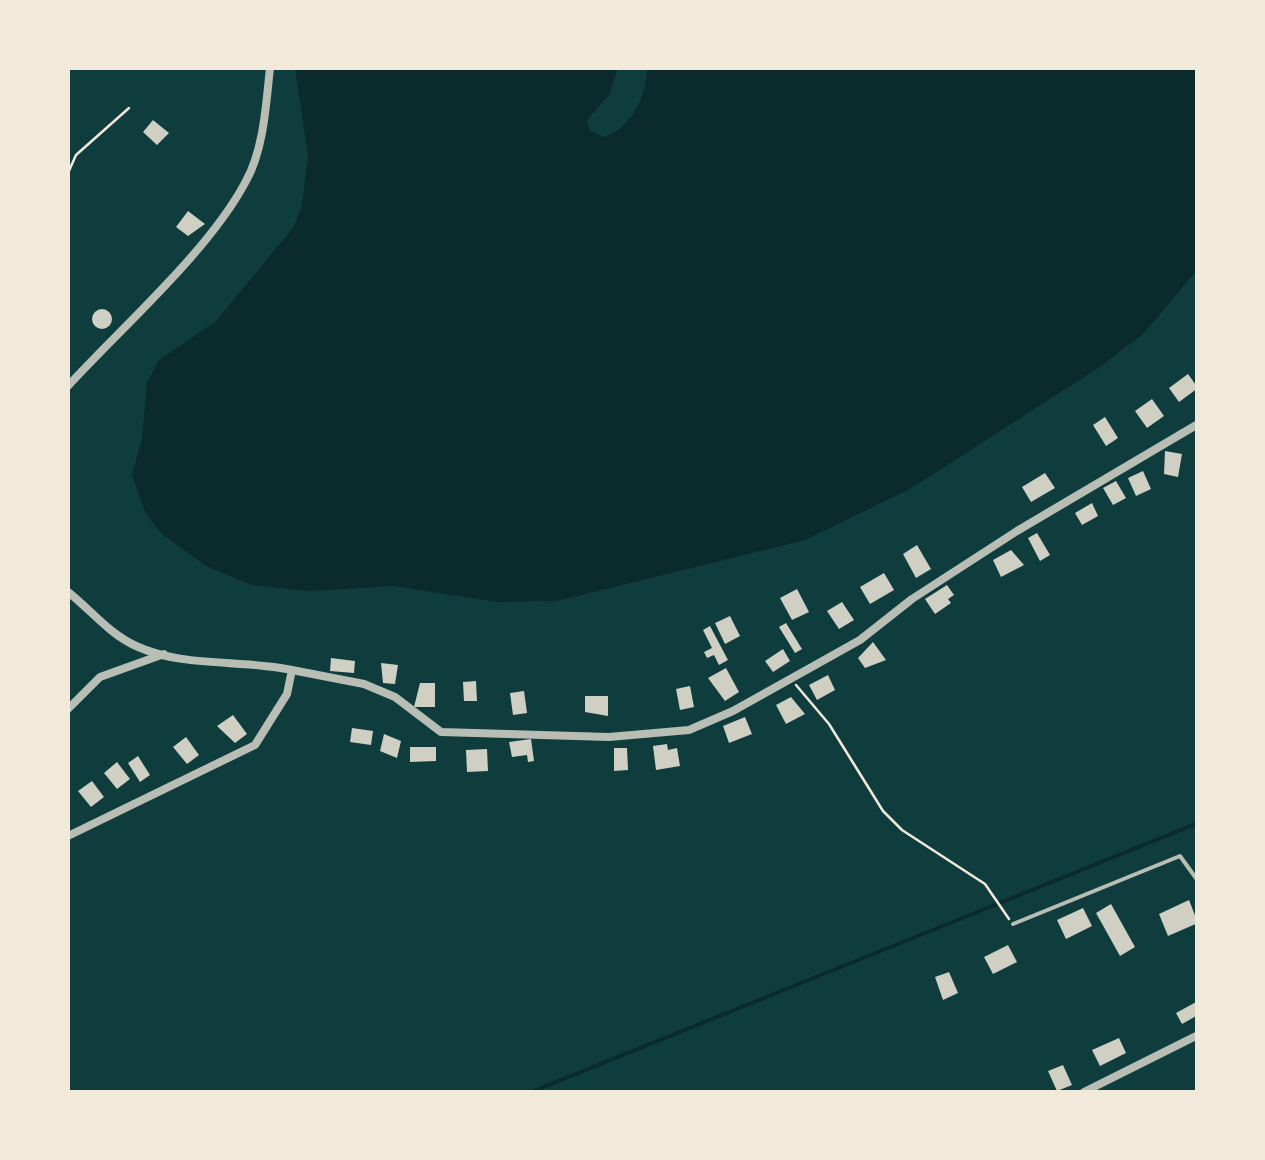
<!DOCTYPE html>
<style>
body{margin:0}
#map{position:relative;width:1265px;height:1160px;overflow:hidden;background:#0f3d3e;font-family:Manrope,sans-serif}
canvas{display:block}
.frame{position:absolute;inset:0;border:70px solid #f1e9da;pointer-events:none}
</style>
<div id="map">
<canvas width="1265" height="1160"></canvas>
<div class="frame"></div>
</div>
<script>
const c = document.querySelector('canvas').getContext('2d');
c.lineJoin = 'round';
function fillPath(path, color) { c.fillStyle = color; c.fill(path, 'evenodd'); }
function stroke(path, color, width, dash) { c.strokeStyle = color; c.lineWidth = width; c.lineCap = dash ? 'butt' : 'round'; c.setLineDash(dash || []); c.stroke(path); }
fillPath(new Path2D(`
 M295,68h323l-9,27 -22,25 3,11 14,6c29,-9 42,-42 43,-69h550v202l-53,63 -43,33 -191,123 -105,51 -248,61 -61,1 -102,-16 -84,5 -58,-6 -46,-19 -44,-32 -16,-20 -14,-39 10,-36 5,-56 11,-22 57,-39 78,-94 9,-23 6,-49z`), '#0a2a2b');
stroke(new Path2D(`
 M531,1092l667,-269`), '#0a2a2b', 4);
fillPath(new Path2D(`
 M153,120l16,13 -12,12 -14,-13z
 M188,211l17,13 -17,12 -12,-9z
 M92 319a10 10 0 1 1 20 0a10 10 0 1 1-20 0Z
 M1188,374l10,14 -19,14 -10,-14z
 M1152,399l12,17 -17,12 -12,-17z
 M1105,417l13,21 -12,8 -13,-21z
 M1165,451l17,3 -4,23 -14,-3z
 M1143,471l8,18 -15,7 -8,-18z
 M1045,473l10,15 -24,14 -9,-15z
 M1116,481l10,17 -13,7 -10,-17z
 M1092,503l6,13 -16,9 -7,-12z
 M1037,533l13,22 -10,6 -12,-23z
 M917,545l14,24 -15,9 -13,-24z
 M1011,550l13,15 -23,12 -8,-17z
 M884,573l10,17 -24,14 -10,-17z
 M947,585l7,10 -6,4 3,4 -16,11 -10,-15z
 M797,589l12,23 -17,8 -12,-22z
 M842,602l12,18 -15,9 -12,-18z
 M730,616l10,20 -15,8 -10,-21z
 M786,623l16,26 -7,4 -16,-26z
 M710,626l18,34 -9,5 -5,-10 -7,3 -3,-6 8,-4 -9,-18z
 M873,642l13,18 -21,8 -7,-10z
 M783,649l7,12 -17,11 -8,-11z
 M331,658l24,3 -1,12 -24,-2z
 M381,663l17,2 -3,19 -12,-1z
 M726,668l13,24 -14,9 -17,-23z
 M828,675l7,15 -18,10 -8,-15z
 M476,681l1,20h-13l-1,-19z
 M420,683h15v24h-21z
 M690,686l4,21 -14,3 -4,-21z
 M524,691l3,22 -14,2 -3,-22z
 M585,696h23v20l-23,-4z
 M791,697l14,17 -19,10 -10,-19z
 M233,715l14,19 -12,9 -18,-17z
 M745,717l7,17 -23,9 -6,-17z
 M352,728l21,3 -2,14 -21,-3z
 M384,734l17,7 -4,17 -17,-7z
 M186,737l13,18 -12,9 -14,-17z
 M531,739l3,22 -6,1 -1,-7 -15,2 -3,-15z
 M667,744l1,6 9,-2 3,18 -24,4 -3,-24z
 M410,747h26v14l-26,1z
 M614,748h13l1,22 -14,1z
 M487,749l1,22 -21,1 -1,-22z
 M138,756l12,19 -10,7 -12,-19z
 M117,762l13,17 -13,10 -13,-16z
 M92,781l12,16 -13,10 -13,-16z
 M1189,900l9,23 -30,13 -9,-22z
 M1111,904l24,43 -15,9 -24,-43z
 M1083,908l9,18 -26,13 -9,-19z
 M1008,945l9,17 -24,12 -9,-17z
 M949,972l9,21 -15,7 -8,-23z
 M1198,1001v14l-16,9 -6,-11z
 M1119,1038l7,15 -26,13 -8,-16z
 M1063,1065l9,20 -15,6 -9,-20z`), '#cfcfc3');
stroke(new Path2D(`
 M68,173l8,-18 53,-47
 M796,685l33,39 54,87 19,19 83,54 24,35`), '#f1e9da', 2.5);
stroke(new Path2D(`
 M1013,924l167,-68 18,25`), '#b8beb3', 4);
stroke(new Path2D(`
 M68,386c54,-59 142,-136 178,-205 18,-32 20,-78 24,-113
 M68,592c23,18 40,41 68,54 48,22 104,13 156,24
 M68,709l32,-32 64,-23
 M68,836l187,-91 32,-51 5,-24 72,14 31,13 46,35 168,5 80,-7 44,-19 127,-71 52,-41 105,-68 181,-107
 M1084,1092l114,-57`), '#b8beb3', 8);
</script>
